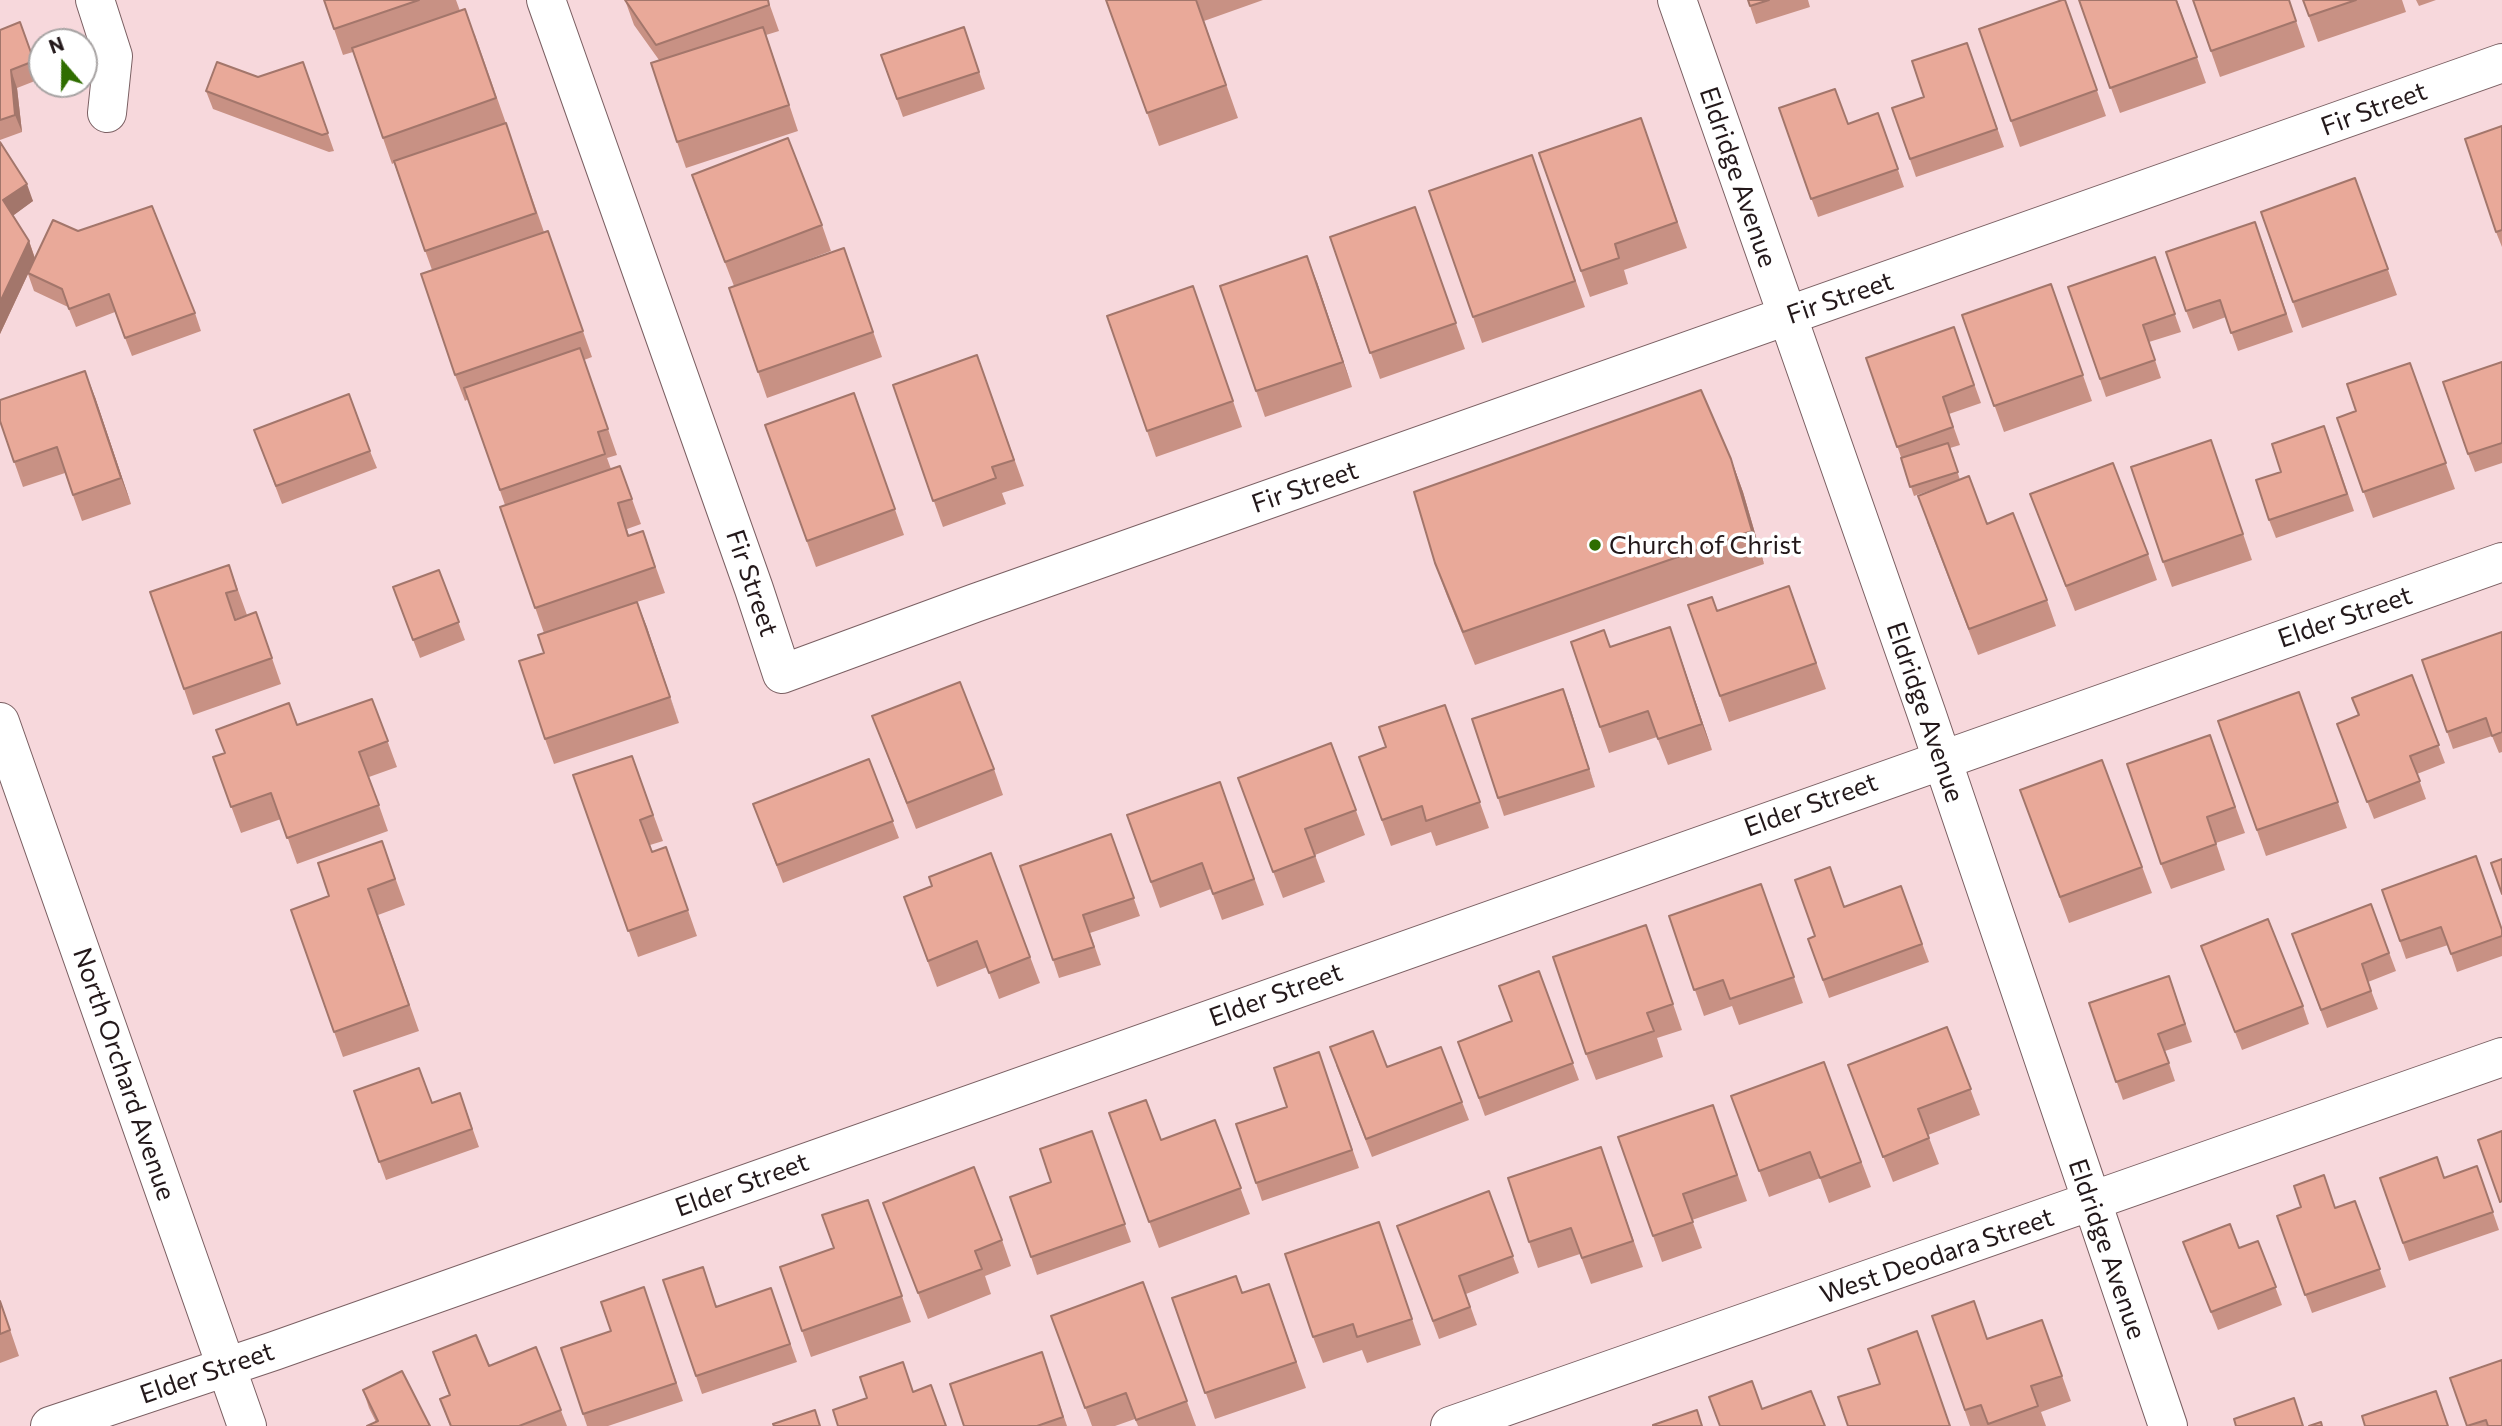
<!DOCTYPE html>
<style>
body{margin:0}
#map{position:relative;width:2502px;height:1426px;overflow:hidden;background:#f7d8dc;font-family:Commissioner,sans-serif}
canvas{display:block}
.north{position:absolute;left:28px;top:28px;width:70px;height:70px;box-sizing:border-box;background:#fff;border:2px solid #a7a3a3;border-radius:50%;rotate:340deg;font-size:19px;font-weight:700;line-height:28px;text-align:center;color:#23181a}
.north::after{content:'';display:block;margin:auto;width:24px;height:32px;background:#2f6d00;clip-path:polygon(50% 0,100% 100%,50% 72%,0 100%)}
</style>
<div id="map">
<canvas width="2502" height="1426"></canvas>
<div class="north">N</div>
</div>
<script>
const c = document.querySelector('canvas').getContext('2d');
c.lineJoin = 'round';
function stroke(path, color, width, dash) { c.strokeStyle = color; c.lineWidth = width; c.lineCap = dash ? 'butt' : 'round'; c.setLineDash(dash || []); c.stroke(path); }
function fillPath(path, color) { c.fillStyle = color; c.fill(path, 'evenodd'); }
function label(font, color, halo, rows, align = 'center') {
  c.font = font + ' Commissioner,sans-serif'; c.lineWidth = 7; c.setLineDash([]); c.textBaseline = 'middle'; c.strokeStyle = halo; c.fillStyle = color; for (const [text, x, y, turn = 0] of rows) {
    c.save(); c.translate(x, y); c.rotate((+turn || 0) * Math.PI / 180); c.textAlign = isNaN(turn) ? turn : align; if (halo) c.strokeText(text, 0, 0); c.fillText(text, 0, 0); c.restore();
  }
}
const minor = new Path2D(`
 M95,0l18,56 -6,57
 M546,0l208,589 28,85 193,-71 1527,-540
 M1677,0l249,712 242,714
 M0,722l247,704
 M50,1426l224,-75 2228,-789
 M1450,1426l1052,-369`);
stroke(minor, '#7a5f62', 40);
stroke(minor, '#fff', 38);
fillPath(new Path2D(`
 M324,0h132l4,11 15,24 69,197 13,25 35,100 -8,3 33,95 -10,3 4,11 9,-3 21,58 -14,5 2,7 14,-5 22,62 -28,9 42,121 -125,41 -9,-25 -1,-106 -44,-126 5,-2 -37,-106 -3,2 -10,-26 -23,-105 -38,-107 -2,1 -39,-112 -10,3z
 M625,0h143l11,31 -13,4 32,96 -112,37 -9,-26 -18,-82 -25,-35z
 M1106,0h157l-59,21 34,97 -79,28z
 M1748,0h60l2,7 -54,17z
 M2065,0l41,116 -86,31 -41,-118z
 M2079,0h98l29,83 -86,30z
 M2193,0h96l16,47 -85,30z
 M2303,0h99l4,12 -88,30z
 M2416,0h20l-17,6z
 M20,22l20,57 -23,9 5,44 -22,8v-110z
 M964,27l21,62 -82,28 -22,-62z
 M1967,43l37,104 -88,30 -24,-69 32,-11z
 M303,62l31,89 -5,1 -116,-43 -7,-18 52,-14z
 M1779,108l69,16 30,-11 26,74 -86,30z
 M1641,118l46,130 -63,22 4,14 -38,13 -51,-144z
 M2502,126v121l-6,-15z
 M0,142l33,59 -20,14 16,26 6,17 160,55 6,18 -69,25 -17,-44 -39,15 -8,-20 -34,-16 -6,-17 -28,60z
 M1532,155l53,152 -103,36 -9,-26z
 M2355,178l42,117 -95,33 -41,-116z
 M701,201l121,24 9,26 -35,13 48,-16 38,109 -115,41 -38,-110 5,-2z
 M1415,207l50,142 -85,30 -50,-142z
 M2262,240l31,92 -55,19 -12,-34 -33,12 -7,-18z
 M2155,257l26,75 -32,10 12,36 -55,19 -38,-110z
 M1317,282l35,105 -87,30 -9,-26z
 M2051,284l41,117 -88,31 -42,-117z
 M1193,286l49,141 -86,30 -49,-141z
 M1954,327l27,76 -32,11 11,31 -10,3 10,32 27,44 60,76 9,26 -78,29 -51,-133 13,-35 -26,9 -13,-39 -35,-99z
 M977,355l47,131 -22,7 4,11 -63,23 -50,-142z
 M2502,362v101l-27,9 -7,-18z
 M2410,363l45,126 -82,29 -36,-100 19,-7z
 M854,393l50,142 -88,32 -51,-142z
 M95,397l36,107 -49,17 -17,-48 -42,14 -23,-66z
 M254,430l116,21 7,17 -95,36z
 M2331,444l23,67 -78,27 -7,-18 12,-48z
 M1731,459l12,33 21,72 -289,101 -28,-69 -12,-33z
 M2220,466l32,94 -80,27 -9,-25z
 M2040,520l108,34 9,26 -82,31z
 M229,565l18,50 -12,4 1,1 20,-8 25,72 -88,31 -9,-26z
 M439,570l26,70 -45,18 -27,-71z
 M1789,586l37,103 -97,33 -41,-117 24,-8 5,14z
 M2502,632v120l-3,1 -7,-17 -39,13 -31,-89z
 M1679,653l33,97 -44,15 -11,-28 -48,16 -9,-26z
 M2412,675l33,88 -28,11 9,25 -52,20 -37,-95 22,-8 -7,-18z
 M1563,689l32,98 -91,29 -6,-18z
 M2299,692l48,136 -81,28 -48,-135z
 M372,699l25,68 -28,10 19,54 -91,33 -16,-45 -40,14 -28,-76 84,-32z
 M1445,705l44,123 -53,18 -5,-14 -40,14 -32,-89 27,-10z
 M872,716l122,53 9,26 -87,34z
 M2210,735l35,98 -29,10 9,27 -54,19 -10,-25z
 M1331,743l34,92 -50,20 10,27 -42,16 -45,-120z
 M632,756l31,85 -13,4 2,7 14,-5 31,89 -59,21 -65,-182z
 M869,759l30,79 -116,45 -30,-79z
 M2102,760l50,133 -83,30 -49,-133z
 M1220,782l44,123 -42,15 -11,-31 -51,19 -33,-93z
 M1111,834l29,82 -50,17 11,32 -42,13 -6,-18z
 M382,841l23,64 -27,10 41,116 -76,26 -52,-147 38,-14z
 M991,853l49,130 -41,16 -12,-32 -50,20 -33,-90 28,-11z
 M1761,884l42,119 -64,22 -7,-19 -28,10 -35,-100z
 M1901,886l28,76 -100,36 -21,-59 7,-3 30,-29z
 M2382,890l120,40v26l-45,16 -9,-27 -42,14z
 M2371,904l25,67 -28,11 10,27 -51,19 -35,-94z
 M1646,925l36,105 -25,8 6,19 -67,23 -10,-26z
 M2201,946l102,60 6,18 -67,26z
 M1539,971l40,109 -94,36 -27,-74 54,-21z
 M2169,976l23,66 -27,9 10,30 -52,19 -34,-97z
 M1947,1027l33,88 -52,20 11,29 -46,18 -45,-117z
 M1441,1047l28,73 -97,37 -36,-92 51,2z
 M1319,1053l40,115 -97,33 -6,-18 31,-76z
 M1824,1062l47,125 -42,16 -9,-25 -51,19 -38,-101z
 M354,1091l78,12 28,-10 19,54 -93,33z
 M1713,1105l34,96 -55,19 10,28 -40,14 -9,-26z
 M1109,1113l52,27 54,-20 35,94 -91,34z
 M1092,1131l39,111 -94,33 -6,-18 20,-75z
 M2477,1166l22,64 -90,31 -29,-83h65z
 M1610,1173l33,94 -52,17 -11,-30 -42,14 -9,-26z
 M1489,1191l30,82 -53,21 11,31 -38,14 -42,-113z
 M868,1200l43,122 -100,35 -31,-90 54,-19z
 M2355,1201l31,86 -74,26 -35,-97 59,-8z
 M883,1203l119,37 9,26 -26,10 6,18 -63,25z
 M1379,1222l42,123 -54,18 -5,-13 -39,13 -10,-26z
 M2258,1241l24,64 -64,25 -35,-88 56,6z
 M1236,1276l7,17 26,-9 37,104 -91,31 -43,-121z
 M663,1280l54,26 54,-18 26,74 -95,32z
 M1143,1282l53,144h-58l-3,-7 -20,7h-23l-41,-110z
 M644,1287l39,114 -75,25h-21l-26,-78 50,-17z
 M0,1300l19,56 -19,7z
 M1932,1316l55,23 55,-19 29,81 -30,11 5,14h-76z
 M536,1347l31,79h-117l-10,-27 9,-4 -16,-43 56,14z
 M1042,1352l25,74h-103z
 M2502,1360v66h-35z
 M363,1390l67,36 -54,-4 -7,-14z`), '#c89184');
fillPath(new Path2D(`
 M11,70l6,18 5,44 -7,-17z
 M27,184l6,17 -23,17 -7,-18z
 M29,241l6,18 -35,75v-32z
 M1307,256l10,26 35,105 -9,-25z
 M85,371l10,26 36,107 -10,-26z
 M1731,459l12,33 21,72 -12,-33z
 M637,602l10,25 32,96 -9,-26z
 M1670,627l9,26 33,97 -10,-26z
 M1563,689l7,18 25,80 -6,-18z`), '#a3766b');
const building = new Path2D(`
 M324,0h95l-85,29z
 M625,0h143l1,5 -113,40z
 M1106,0h90l30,85 -79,28z
 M1748,0h21l-19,6z
 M2062,0h3l32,90 -86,31 -32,-92z
 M2079,0h97l21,57 -87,31z
 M2193,0h96l7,21 -85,30z
 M2303,0h53l-47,16z
 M465,9l31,89 -113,40 -31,-90z
 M20,22l14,39 -23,9 4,45 -15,5v-90z
 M763,27l26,78 -112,37 -26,-79z
 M964,27l15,45 -82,27 -16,-44z
 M1967,43l30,86 -87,30 -18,-51 32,-11 -12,-36z
 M217,62l41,15 45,-15 25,71 -6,2 -116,-44z
 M1835,89l13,35 30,-11 20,56 -87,30 -32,-91z
 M1641,118l36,104 -62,22 4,14 -38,13 -42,-118z
 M506,123l30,90 -111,38 -31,-90z
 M2502,126v104l-6,2 -31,-93z
 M788,138l34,87 -97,37 -33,-87z
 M0,142l27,42 -24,16 26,41 -29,61z
 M1532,155l43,126 -102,36 -44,-126z
 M2355,178l33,91 -95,33 -32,-90z
 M152,206l43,107 -70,25 -16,-44 -40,15 -7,-20 -34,-16 25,-53 25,11z
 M1415,207l41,116 -86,30 -40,-116z
 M2255,222l31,92 -55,19 -11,-33 -34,11 -20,-59z
 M548,231l35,100 -128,44 -34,-101z
 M844,248l29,84 -115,40 -29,-84z
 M1307,256l36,106 -87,29 -36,-105z
 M2155,257l20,57 -32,11 12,35 -55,19 -32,-92z
 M2051,284l32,91 -89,31 -32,-91z
 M1193,286l40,115 -86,30 -40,-115z
 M1954,327l20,58 -31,12 10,30 -56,20 -31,-89z
 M580,348l28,81 -10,3 7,22 -105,36 -36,-102z
 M977,355l37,105 -22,7 4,11 -63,23 -40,-116z
 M2502,362v81l-34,11 -25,-72z
 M2410,363l36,100 -83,29 -26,-74 19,-7 -9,-27z
 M85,371l36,107 -48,17 -16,-48 -43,15 -14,-41v-21z
 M1701,390l30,69 21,72 -289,101 -28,-69 -21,-71z
 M854,393l41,116 -88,32 -42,-116z
 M349,394l21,57 -94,35 -22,-56z
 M2324,426l23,68 -78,26 -13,-40 25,-8 -9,-28z
 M2211,440l32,94 -80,28 -32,-95z
 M1948,443l10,29 -48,15 -9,-29z
 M2113,463l35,91 -82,32 -36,-92z
 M620,466l12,33 -14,4 10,33 15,-5 12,36 -120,41 -35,-101z
 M1969,476l18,48 26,-11 34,87 -78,29 -51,-133z
 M229,565l8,25 -11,3 9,27 21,-8 16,46 -88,31 -34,-97z
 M439,570l20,52 -46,18 -20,-53z
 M1789,586l27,77 -96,33 -32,-91 24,-8 5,14z
 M637,602l33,95 -125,42 -26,-78 25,-8 -6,-18z
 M1670,627l32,97 -44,15 -10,-28 -48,16 -29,-85 33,-12 6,17z
 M2502,632v100l-10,4 -6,-18 -39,14 -25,-72z
 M2412,675l27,70 -29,11 10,25 -53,21 -30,-78 22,-9 -7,-17z
 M960,682l34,87 -87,34 -35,-87z
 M1563,689l26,80 -91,29 -26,-79z
 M2299,692l39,110 -81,28 -39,-109z
 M372,699l16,42 -29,11 20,53 -92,33 -16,-45 -40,14 -18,-50 12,-4 -9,-23 73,-27 8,22z
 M1445,705l35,97 -54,19 -4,-15 -40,14 -23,-63 27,-10 -7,-20z
 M2210,735l25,72 -28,10 9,27 -55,20 -34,-100z
 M1331,743l25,67 -51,19 10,27 -42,16 -35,-94z
 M632,756l21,59 -13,5 12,32 14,-5 22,63 -60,21 -55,-156z
 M869,759l24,62 -116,44 -24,-61z
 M2102,760l40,107 -82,30 -40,-107z
 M1220,782l34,97 -41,15 -11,-31 -51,19 -24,-67z
 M1111,834l23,64 -51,17 11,32 -41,13 -33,-94z
 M382,841l13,38 -27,10 41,116 -75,27 -43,-122 38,-14 -11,-33z
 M991,853l39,104 -41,16 -12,-32 -49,20 -24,-64 28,-11 -3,-9z
 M2476,856l26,74v6l-51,18 -10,-27 -41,14 -18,-51z
 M2502,859v35l-11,-31z
 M1830,867l14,40 57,-21 21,58 -99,36 -15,-41 7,-3 -20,-56z
 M1761,884l33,93 -64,22 -7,-19 -29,10 -25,-74z
 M2371,904l18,49 -27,11 9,27 -50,19 -29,-76z
 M2268,919l35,87 -68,26 -34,-86z
 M1646,925l27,79 -26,9 7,18 -68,23 -33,-97z
 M1539,971l34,92 -94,35 -21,-56 54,-21 -13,-35z
 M2169,976l16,48 -27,10 11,29 -53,19 -27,-79z
 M1947,1027l24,62 -53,20 11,29 -46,19 -35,-92z
 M1373,1031l14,36 54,-20 21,55 -96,37 -36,-92z
 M1319,1052l33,98 -96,33 -20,-59 51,-17 -13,-39z
 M1824,1062l37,100 -41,16 -10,-26 -51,19 -28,-75z
 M419,1068l13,35 28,-10 12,36 -93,33 -25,-71z
 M1146,1100l15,40 54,-20 26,68 -92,34 -40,-109z
 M1713,1105l24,70 -54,19 10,28 -40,14 -35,-99z
 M1092,1131l33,93 -94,33 -21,-60 41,-15 -11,-33z
 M2502,1131v70l-2,1 -22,-62z
 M1601,1147l32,94 -51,17 -11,-30 -42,14 -21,-64z
 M2437,1157l7,21 33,-12 16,46 -90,31 -23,-65z
 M974,1167l28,73 -27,11 7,18 -64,24 -35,-90z
 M2324,1175l11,33 20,-7 25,68 -75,26 -28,-79 24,-9 -7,-21z
 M1489,1191l24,65 -54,20 11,31 -37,14 -36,-95z
 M868,1200l34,96 -100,35 -22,-64 54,-19 -12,-33z
 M1379,1222l33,97 -55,18 -4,-13 -40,13 -28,-83z
 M2230,1224l9,24 19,-7 18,46 -65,25 -28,-70z
 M703,1267l13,40 55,-19 19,56 -94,32 -33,-96z
 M1236,1276l6,17 27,-9 27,78 -91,31 -33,-95z
 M1143,1282l44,119 -51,19 -10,-27 -41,15 -34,-92z
 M644,1287l32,96 -93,31 -22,-66 50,-17 -10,-29z
 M0,1301l10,29 -10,4z
 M1974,1301l13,38 55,-19 20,56 -31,10 7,20 -50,18 -7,-19 -16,5 -33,-94z
 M1917,1331l33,95h-102l-10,-29 42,-13 -12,-35z
 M476,1335l13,31 47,-19 25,63 -42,16h-68l-11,-27 10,-4 -17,-43z
 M1042,1352l21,65 -26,9h-73l-14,-42z
 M2502,1360v66h-14l-2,-6 -19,6 -17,-48z
 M903,1362l10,30 18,-7 15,41h-108l-5,-16 34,-12 -7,-21z
 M402,1371l28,55h-63l11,-5 -15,-31z
 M1752,1381l10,28 49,-18 14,35h-105l-11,-29z
 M2436,1391l12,35h-83l-3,-10z
 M2294,1398l9,28h-67l-2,-7z
 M815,1410l5,16h-46l-1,-2z
 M1697,1410l5,16h-49v-1z
 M2321,1422l1,4h-13z`);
fillPath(building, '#e9a999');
stroke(building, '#a3766b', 2);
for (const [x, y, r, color] of [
 [1595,545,7,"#2f6d00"]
]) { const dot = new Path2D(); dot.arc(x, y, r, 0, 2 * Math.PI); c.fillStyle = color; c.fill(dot); stroke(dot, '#fff', 2.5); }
label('26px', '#23181a', '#fff', [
 ["Fir Street",2374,109,-20],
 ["Eldridge Avenue",1738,177,71],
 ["Fir Street",1840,298,-19],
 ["Fir Street",1305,487,-19],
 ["Fir Street",752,583,71],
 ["Elder Street",2345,617,-19],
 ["Eldridge Avenue",1925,712,71],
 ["Elder Street",1811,805,-20],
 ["Elder Street",1276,995,-20],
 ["North Orchard Avenue",124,1074,71],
 ["Elder Street",742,1185,-20],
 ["Eldridge Avenue",2107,1249,71],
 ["West Deodara Street",1937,1256,-19],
 ["Elder Street",207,1373,-19]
]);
label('26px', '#23181a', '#fff', [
 ["Church of Christ",1609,545]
], 'left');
</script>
